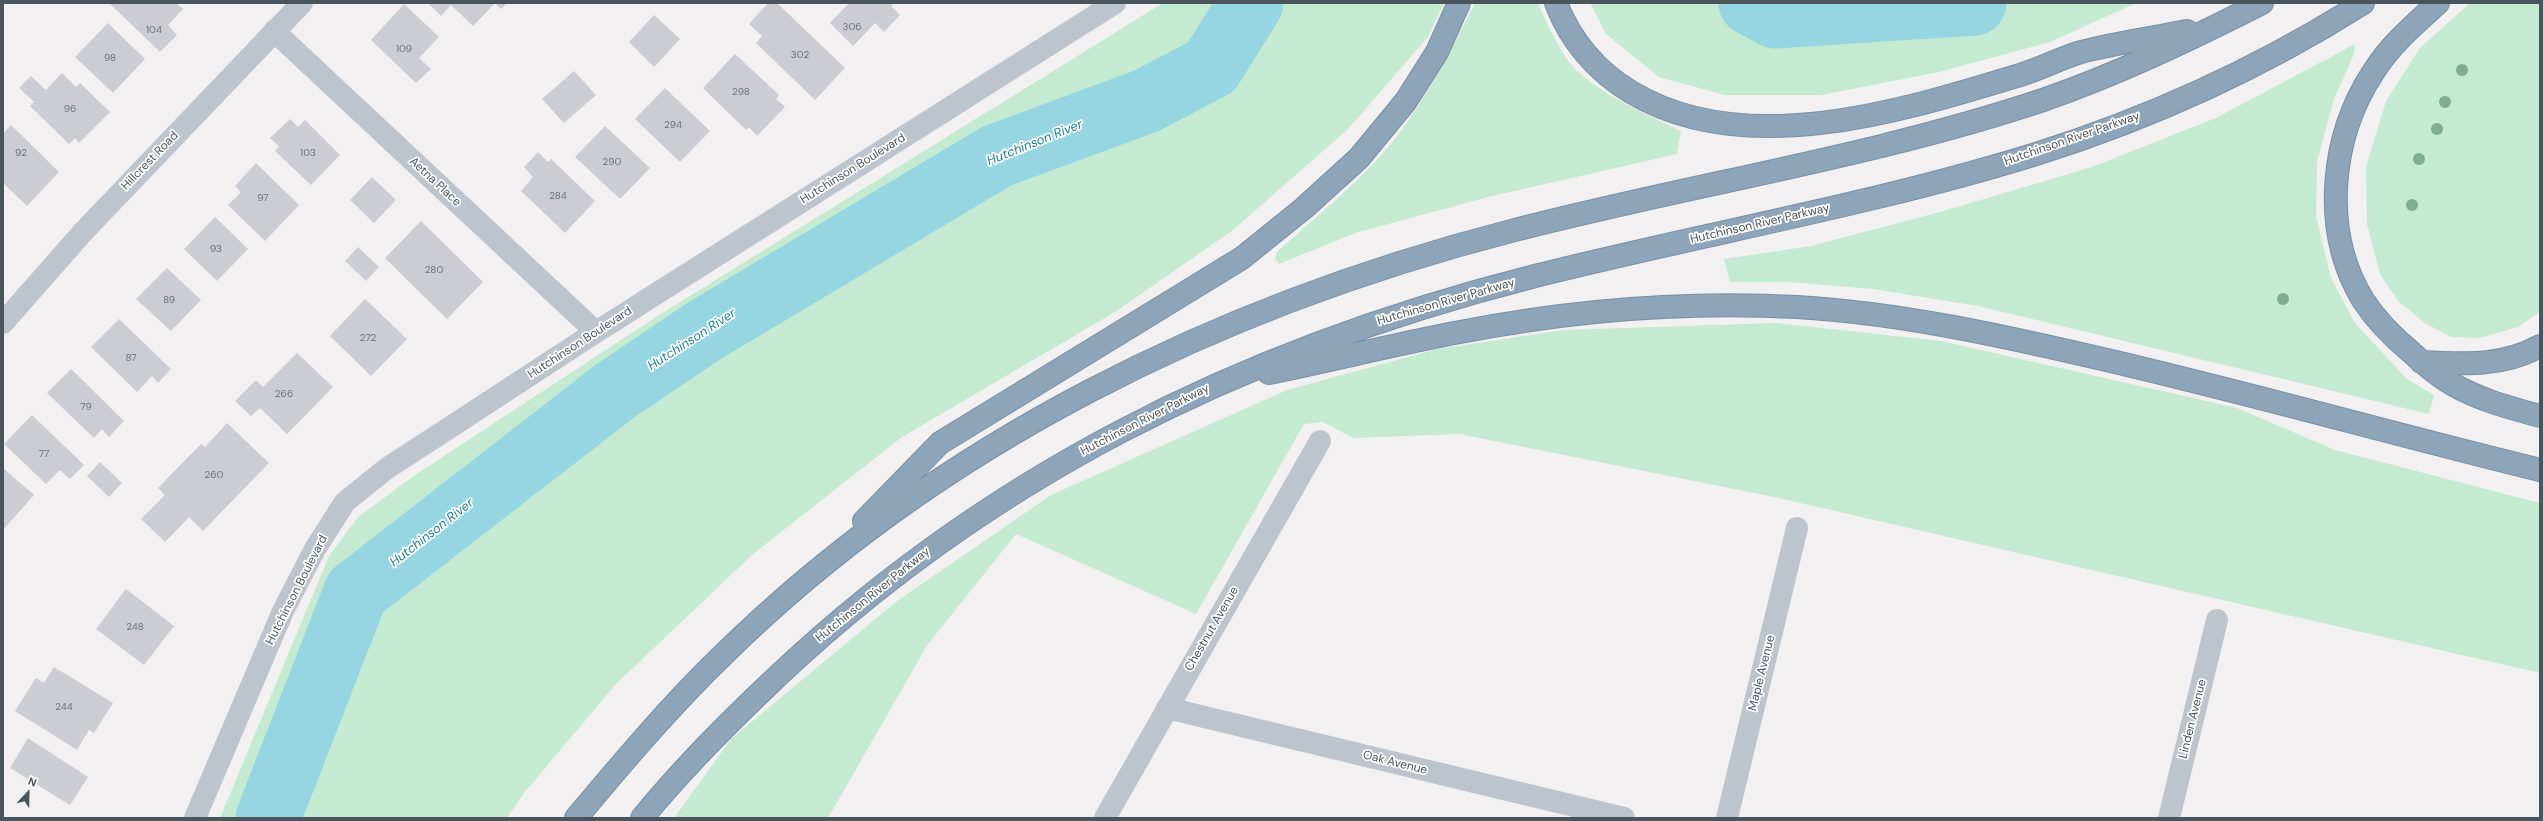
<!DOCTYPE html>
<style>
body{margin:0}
#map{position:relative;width:2543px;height:821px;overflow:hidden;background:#f2f0f0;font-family:"DM Sans",sans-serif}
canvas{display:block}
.frame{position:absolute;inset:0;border:4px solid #4a545b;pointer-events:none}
.north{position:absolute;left:8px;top:773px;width:40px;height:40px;-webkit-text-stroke:3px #fff;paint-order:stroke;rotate:22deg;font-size:11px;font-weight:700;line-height:16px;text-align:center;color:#4a545b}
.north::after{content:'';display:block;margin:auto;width:14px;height:18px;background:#4a545b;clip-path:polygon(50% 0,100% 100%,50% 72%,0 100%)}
</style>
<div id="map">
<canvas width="2543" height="821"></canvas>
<div class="frame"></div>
<div class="north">N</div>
</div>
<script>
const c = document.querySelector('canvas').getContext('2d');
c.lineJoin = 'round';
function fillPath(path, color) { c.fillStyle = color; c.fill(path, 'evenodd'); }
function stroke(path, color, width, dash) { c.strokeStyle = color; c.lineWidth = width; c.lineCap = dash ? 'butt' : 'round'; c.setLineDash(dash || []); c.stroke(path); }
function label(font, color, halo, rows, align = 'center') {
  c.font = font + ' "DM Sans",sans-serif'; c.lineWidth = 3.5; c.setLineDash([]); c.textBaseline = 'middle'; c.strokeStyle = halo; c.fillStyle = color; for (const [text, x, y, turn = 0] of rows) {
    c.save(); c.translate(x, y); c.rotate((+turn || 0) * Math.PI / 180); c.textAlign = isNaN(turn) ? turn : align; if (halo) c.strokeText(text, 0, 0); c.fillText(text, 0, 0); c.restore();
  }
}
fillPath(new Path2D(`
 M1163,3h281l-16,34 -80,92 -115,101 -118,82 -213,125 -149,117 -138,131 -91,108 -17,25h-287l109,-262 29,-39 57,-42 244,-160z
 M1475,3h63c7,17 24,54 38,67 30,27 68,44 105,61l-4,23 -189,43 -133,36 -76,31 -4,-5 2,-7c44,-40 95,-79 129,-128 27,-38 48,-80 69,-121z
 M1590,3h546l-86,39 -111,30 -118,23h-96l-66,-18 -53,-43z
 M2470,3h70v309l-22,15 -38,11 -29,-1 -26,-14 -27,-22 -18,-27 -13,-50 -1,-57 20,-66 34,-53z
 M2355,44l-1,10 -20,45 -17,63 -1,54 15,62 24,45 52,56 27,16 -5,19 -451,-108 -105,-17 -84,-7h-59l-6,-23 87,-13 129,-34 152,-45 124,-49z
 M1776,323l165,18 296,67 98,42 205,53v170l-766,-176 -315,-63 -106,4 -30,-16 -19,2 -108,190 -180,-80 -88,110 -100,174h-154l57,-79 166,-138 154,-106 236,-105 151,-41 126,-19z`), '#c4ead1');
stroke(new Path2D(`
 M1751,3l24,13 199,-13
 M268,818l88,-226 259,-201 89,-60 293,-175 149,-55 65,-34 40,-64`), '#96d6e2', 65);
fillPath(new Path2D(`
 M109,3h67l7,6 -15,16 9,10 -17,17z
 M428,3h67l-22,23 -22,-21 -10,11z
 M495,3h12l-6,6z
 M768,3h9l68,65 -30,32 -59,-57 6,-7 -13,-12z
 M849,3h45l-3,3 9,9 -16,17 -9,-9 -22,23 -23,-23z
 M404,4l35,33 -20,21 12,11 -15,14 -45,-43z
 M654,15l26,24 -26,28 -25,-25z
 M108,23l37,36 -32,34 -38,-36z
 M735,54l44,41 -3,4 9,8 -28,29 -8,-9 -3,3 -43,-42z
 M574,71l22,24 -32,28 -22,-24z
 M62,73l14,14 4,-4 30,29 -31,31 -4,-5 -6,6 -39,-38 4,-4 -15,-14 12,-12 15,14z
 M665,88l45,43 -30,31 -45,-43z
 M290,119l8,8 7,-7 35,35 -29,30 -36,-34 4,-5 -9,-8z
 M11,125l48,47 -32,34 -24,-23v-49z
 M605,126l45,42 -30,31 -45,-42z
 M538,152l10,10 3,-3 44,42 -30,32 -44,-42 12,-14 -9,-10z
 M256,163l43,42 -34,36 -37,-36 13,-13 -6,-6z
 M372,177l24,23 -22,23 -24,-23z
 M215,217l33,32 -31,32 -33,-32z
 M421,221l62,61 -36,37 -62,-61z
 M358,247l21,20 -13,14 -21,-20z
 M167,268l34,32 -30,31 -35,-32z
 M365,299l42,40 -36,37 -41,-40z
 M119,319l52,50 -13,14 -6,-7 -15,16 -46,-45z
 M297,353l36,34 -46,47 -27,-26 -9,8 -16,-15 21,-21 7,7z
 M71,369l53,52 -15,16 -7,-8 -8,9 -47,-45z
 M32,415l52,50 -14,14 -10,-9 -14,14 -42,-40z
 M227,423l42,40 -66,68 -14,-14 -24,25 -24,-23 24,-24 -7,-7 43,-44 4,3z
 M100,462l22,21 -13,14 -22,-21z
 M3,468l31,27 -31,35z
 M126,589l48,37 -30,39 -48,-36z
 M54,667l59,36 -19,30 -5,-3 -12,20 -62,-39 21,-33 8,5z
 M28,738l60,39 -18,28 -60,-37z`), '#cbcdd2');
const highway = new Path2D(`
 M1556,3c14,37 41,69 75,89 114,69 274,18 392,-18 19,-6 38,-16 58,-22 35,-9 71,-14 106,-21
 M2438,3c-23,21 -47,41 -64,68 -44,66 -53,160 -11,229 13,20 31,38 49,53 12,11 26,23 40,31 28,16 58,24 88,32
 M2421,362c42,2 82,5 119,-16
 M1269,373c64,-13 127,-29 191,-41 108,-21 226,-31 337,-25 102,6 202,28 301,51 148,34 294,76 442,112
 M864,521l76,-78 302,-185 62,-50 55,-50 47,-57 31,-49 22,-49
 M576,818c47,-56 95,-113 148,-164 216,-212 496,-348 787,-423 176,-46 358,-73 532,-131 75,-26 148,-61 219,-97
 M642,818c37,-45 78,-87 120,-127 220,-213 478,-340 773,-415 166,-42 337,-71 501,-122 114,-36 226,-87 327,-151`);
stroke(highway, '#788fa4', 24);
stroke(new Path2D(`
 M274,31l322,301
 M3,323l80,-91 219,-229
 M1167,708l457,110
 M195,818l88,-207 32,-62 30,-47 41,-33 210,-137 519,-329
 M1105,818l215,-377
 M1727,818l70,-290
 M2169,818l48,-198`), '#bdc4cb', 22);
stroke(highway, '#8da4b9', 22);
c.fillStyle = '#80ac94';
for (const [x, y] of [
 [2462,70],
 [2445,102],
 [2437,129],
 [2419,159],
 [2412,205],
 [2283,299]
]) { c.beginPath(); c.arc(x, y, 6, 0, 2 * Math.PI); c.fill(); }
label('10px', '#6a7279', null, [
 ["306",852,27],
 ["104",154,30],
 ["109",404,49],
 ["302",800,55],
 ["98",110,58],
 ["298",741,92],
 ["96",70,109],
 ["294",673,125],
 ["92",21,153],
 ["103",308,153],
 ["290",612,162],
 ["284",558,196],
 ["97",263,198],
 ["93",216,249],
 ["280",434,270],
 ["89",169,300],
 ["272",368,338],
 ["87",131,358],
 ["266",284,394],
 ["79",86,407],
 ["77",44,454],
 ["260",214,475],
 ["248",135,627],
 ["244",64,707]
]);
label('12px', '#4a545b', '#fff', [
 ["Hutchinson River Parkway",2072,139,-19],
 ["Hillcrest Road",150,161,-46],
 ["Hutchinson Boulevard",853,169,-32],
 ["Aetna Place",435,182,43],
 ["Hutchinson River Parkway",1760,224,-13],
 ["Hutchinson River Parkway",1446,302,-16],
 ["Hutchinson Boulevard",580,343,-33],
 ["Hutchinson River Parkway",1145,420,-27],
 ["Hutchinson Boulevard",297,590,-63],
 ["Hutchinson River Parkway",873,595,-39],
 ["Chestnut Avenue",1212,629,-60],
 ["Maple Avenue",1762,673,-76],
 ["Linden Avenue",2193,719,-76],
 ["Oak Avenue",1395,763,14]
]);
label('italic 13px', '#1c8194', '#fff', [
 ["Hutchinson River",1035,143,-22],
 ["Hutchinson River",692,340,-33],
 ["Hutchinson River",432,533,-38]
]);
</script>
